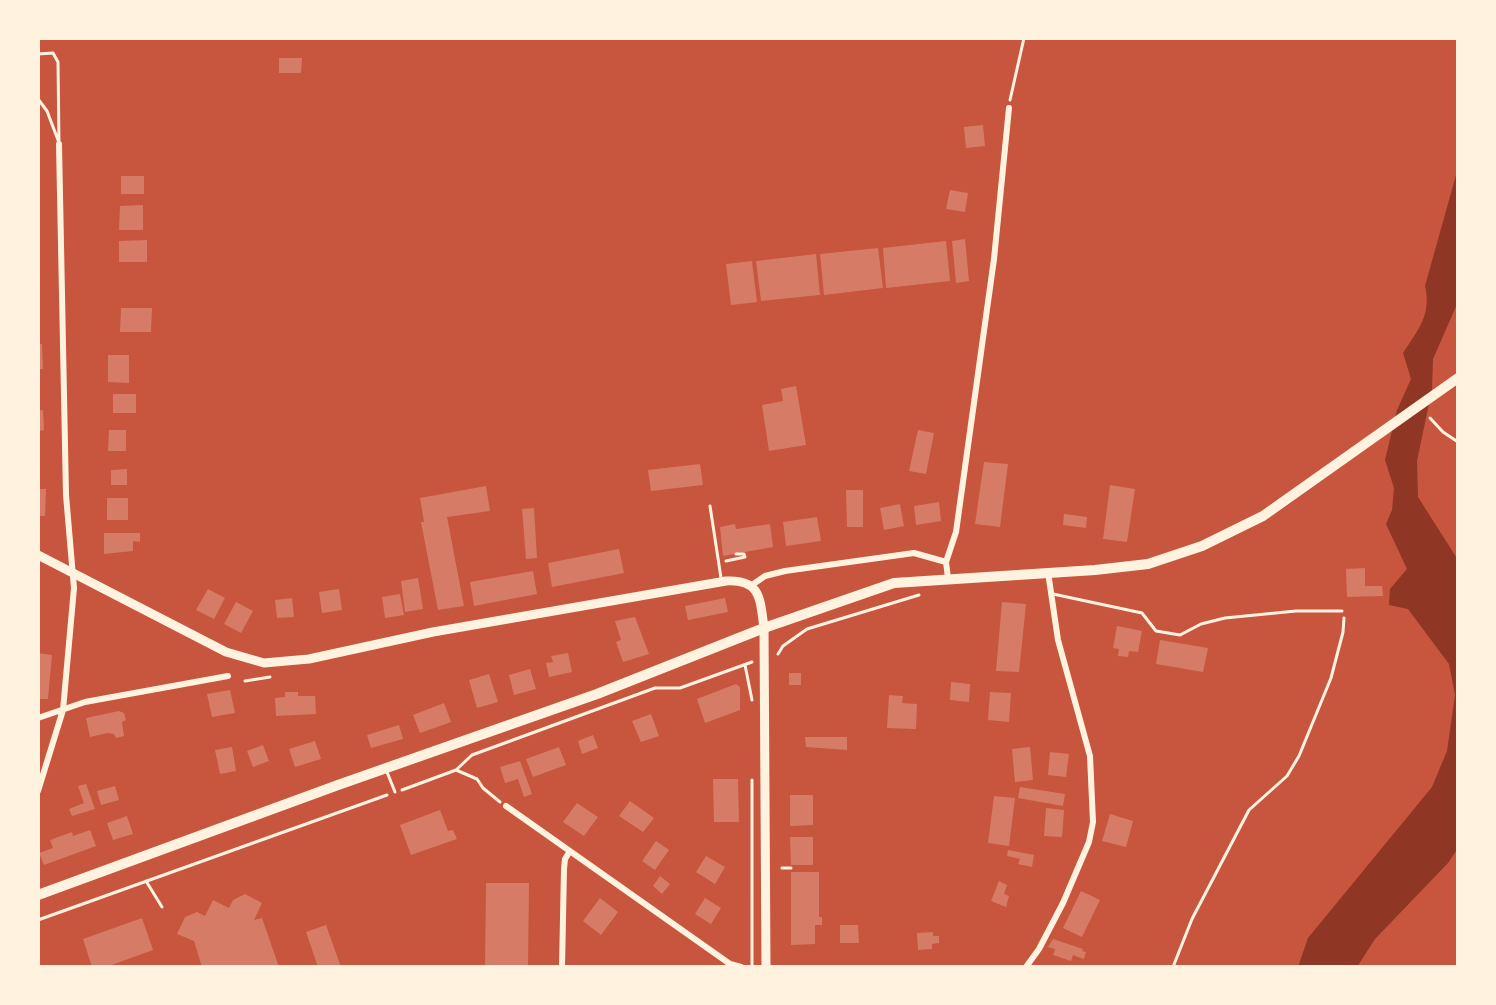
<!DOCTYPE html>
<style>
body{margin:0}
#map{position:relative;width:1496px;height:1005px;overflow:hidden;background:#c8553d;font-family:"Noto Sans",sans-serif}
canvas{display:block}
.frame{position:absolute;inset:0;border:40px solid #fff3e0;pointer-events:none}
</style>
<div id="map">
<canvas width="1496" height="1005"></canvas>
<div class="frame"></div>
</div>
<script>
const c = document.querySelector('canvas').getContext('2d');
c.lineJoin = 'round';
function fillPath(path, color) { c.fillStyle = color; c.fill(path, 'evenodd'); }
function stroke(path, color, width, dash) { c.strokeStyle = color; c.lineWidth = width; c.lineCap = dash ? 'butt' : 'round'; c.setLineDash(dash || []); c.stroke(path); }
fillPath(new Path2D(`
 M1458,168v134l-25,57 -1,30 -15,72 1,36 40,63v288l-10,15 -73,76 -18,28h-59l10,-29 124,-151 15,-36 8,-56 -6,-31 -41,-55 -19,-4 1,-16 17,-20 -21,-45 6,-14 2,-22 -9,-28 12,-50 14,-31 -8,-26c15,-23 29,-39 22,-67z`), '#8f3625');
fillPath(new Path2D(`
 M279,58h23l-1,15h-22z
 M983,125l2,21 -19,2 -2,-21z
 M121,176h23v18h-23z
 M950,190l18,3 -3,19 -19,-3z
 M143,205v25h-24l1,-24z
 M965,239l4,42 -13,2 -4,-42z
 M147,240v22h-28v-21z
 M946,241l4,40 -64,7 -3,-40z
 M878,248l5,40 -59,7 -4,-41z
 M816,254l4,41 -59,6 -5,-40z
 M752,261l5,41 -26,3 -5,-41z
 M121,308h31l-1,24h-31z
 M38,344h4l1,25h-5z
 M108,355h21v28l-21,-1z
 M796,386l10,59 -37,6 -7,-46 21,-4 -2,-12z
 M113,394h23v19h-23z
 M43,410l1,20 -6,1v-20z
 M109,430h17v21h-18z
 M918,430l16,3 -8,41 -17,-3z
 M984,462l24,2 -8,63 -25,-3z
 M700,464l3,21 -52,6 -3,-21z
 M127,469v16h-16v-15z
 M1110,485l25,4 -8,53 -24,-3z
 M486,486l4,25 -43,6 17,89 -26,4 -17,-88h3l-4,-24z
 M38,489h8l-1,27h-7z
 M846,490h17v37h-16z
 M107,498h21v22h-21z
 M939,502l2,19 -25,4 -2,-19z
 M900,504l4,22 -20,4 -4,-22z
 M534,508l3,50 -11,1 -4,-50z
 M1064,514l23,3 -1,11 -23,-3z
 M817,517l4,24 -35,5 -3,-24z
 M735,524l1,5 34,-5 3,23 -50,9 -3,-29z
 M104,533h36v9l-7,-1v10l-29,3z
 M619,549l5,24 -72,14 -4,-24z
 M1365,568v18h17l1,10 -36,1 -1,-28z
 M533,571l4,23 -63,12 -4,-24z
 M418,578l5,31 -18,3 -4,-31z
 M208,589l17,9 -11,21 -18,-9z
 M339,589l3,21 -20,3 -3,-21z
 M400,594l4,21 -19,3 -3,-21z
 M292,598l2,19 -17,1 -2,-18z
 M725,598l3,14 -40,8 -3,-14z
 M236,602l17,9 -12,22 -17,-9z
 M1002,602l24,2 -7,68 -23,-1z
 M635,617l14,37 -26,8 -7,-20 5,-2 -6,-19z
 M1117,626l25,5 -4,21 -9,-1 -1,6 -10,-1 1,-7 -6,-1z
 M1160,640l48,8 -5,24 -47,-8z
 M38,653l14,2 -4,44h-10z
 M568,653l4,19 -23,5 -3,-14 7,-1 -2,-6z
 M530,669l6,20 -22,6 -5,-20z
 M789,673h12v12h-12z
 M489,674l9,28 -21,6 -8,-28z
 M951,682l19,2 -1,18 -19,-2z
 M736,684l4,3v23l-35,13 -8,-24z
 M230,690l5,23 -23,4 -5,-23z
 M285,692h13v4h17l1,18 -40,2 -1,-18 10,-1z
 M990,692l21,1 -2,29 -21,-2z
 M889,695l14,1 -1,7 15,1 -1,25 -29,-1z
 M444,703l7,19 -31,11 -7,-18z
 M119,711l5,2 2,7 -4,2 2,14 -8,2 -2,-4 -6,-1 -18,4 -4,-19z
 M651,714l8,22 -18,6 -9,-21z
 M399,725l4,14 -32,9 -4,-13z
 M593,735l5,13 -16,6 -4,-13z
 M805,737h42v13l-41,-3z
 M315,741l6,18 -26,8 -6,-18z
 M263,745l6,16 -16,6 -6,-16z
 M232,747l4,24 -16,3 -5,-24z
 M559,747l7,18 -33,12 -7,-18z
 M1030,747l3,33 -18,2 -3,-33z
 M1050,752l19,2 -3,23 -18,-2z
 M520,761l12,33 -8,3 -6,-18 -13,4 -5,-16z
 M713,779h25l1,43h-25z
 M86,784l9,25 -23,7 -3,-7 15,-6 -6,-17z
 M115,786l4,14 -18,5 -4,-14z
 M1020,787l45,7 -2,12 -45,-8z
 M790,795h23v30l-23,1z
 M994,796l21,2 -6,48 -21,-3z
 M630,801l24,17 -11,14 -24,-16z
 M577,803l21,14 -14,19 -21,-14z
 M1046,808l18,2 -2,27 -18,-1z
 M440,810l8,21 5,-1 4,9 -46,16 -11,-30z
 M1110,814l23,7 -7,26 -24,-6z
 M127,816l6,18 -20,6 -6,-17z
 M90,830l6,16 -52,19 -5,-12 14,-5 -3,-8 22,-8 1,4z
 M790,837h23v28h-22z
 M656,841l13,9 -14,20 -13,-9z
 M1008,850l26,5 -2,12 -14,-3 2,-5 -13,-3z
 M706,856l19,11 -10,17 -19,-12z
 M791,872h28v45h3v8h-7v19l-24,1z
 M660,876l10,8 -8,10 -9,-8z
 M999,881l8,4 -3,9 5,2 -3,11 -15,-6z
 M486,883h43l-1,84h-43z
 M1081,891l19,9 -18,37 -19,-9z
 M245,894l17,9 -8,17 8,-2 17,49h-77l-8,-26 -17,-7 8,-17 12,-5 8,4 8,-16 16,8 4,-8z
 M600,898l18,14 -17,23 -18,-14z
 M705,898l16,10 -10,16 -16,-10z
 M142,918l11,32 -47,17h-14l-9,-28z
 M326,925l15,42h-23l-12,-35z
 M840,925h18l1,18h-19z
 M933,932v4h6v7l-7,1v5l-14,1 -1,-17z
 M1053,939l30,10 -1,2 4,1 -2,7 -11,-4 -2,6 -18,-6 2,-6 -7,-2z`), '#d67c66');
stroke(new Path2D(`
 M1010,100l14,-62
 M1430,418l13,14 15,10
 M726,561l19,-4 -1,-3h-8
 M778,654l5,-8 24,-17 112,-34
 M745,665l7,35
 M245,681l25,-4
 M456,770l21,9 6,9 17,14
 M752,780v187
 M402,790l54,-20 16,-15 183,-67h25l72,-26
 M782,868h9
 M146,881l16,26
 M38,920l349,-125
 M475,967h10
 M1173,967l19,-48 57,-109 38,-34 12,-20 32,-78 12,-46 1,-14`), '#fff3e0', 3);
stroke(new Path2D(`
 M38,54l15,-1 5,9 1,82
 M38,99l9,12 11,29
 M710,506l11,72
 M1053,594l89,19 14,18 24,4 21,-11 24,-6 71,-7h46
 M387,772l8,20`), '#fff3e0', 3);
stroke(new Path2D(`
 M948,578l-2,-16 10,-30 38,-273 15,-151
 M752,585l13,-9 20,-5 129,-18 32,9
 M38,718l47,-16 143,-26
 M38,791l25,-81 11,-122 -8,-93 -7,-351
 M506,806l224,158 11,3
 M562,967l2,-98 1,-10 5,-8
 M1026,967l13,-18 24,-46 26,-61 4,-20 -3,-66 -32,-116 -10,-68`), '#fff3e0', 6);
stroke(new Path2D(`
 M38,555l188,97 38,11 45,-4 124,-27 293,-51c35,-2 34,18 38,47l2,339`), '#fff3e0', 9);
stroke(new Path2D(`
 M38,895l300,-110 259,-91 167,-66 130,-45 201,-13 53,-6 54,-18 61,-30 195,-138`), '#fff3e0', 10);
</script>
